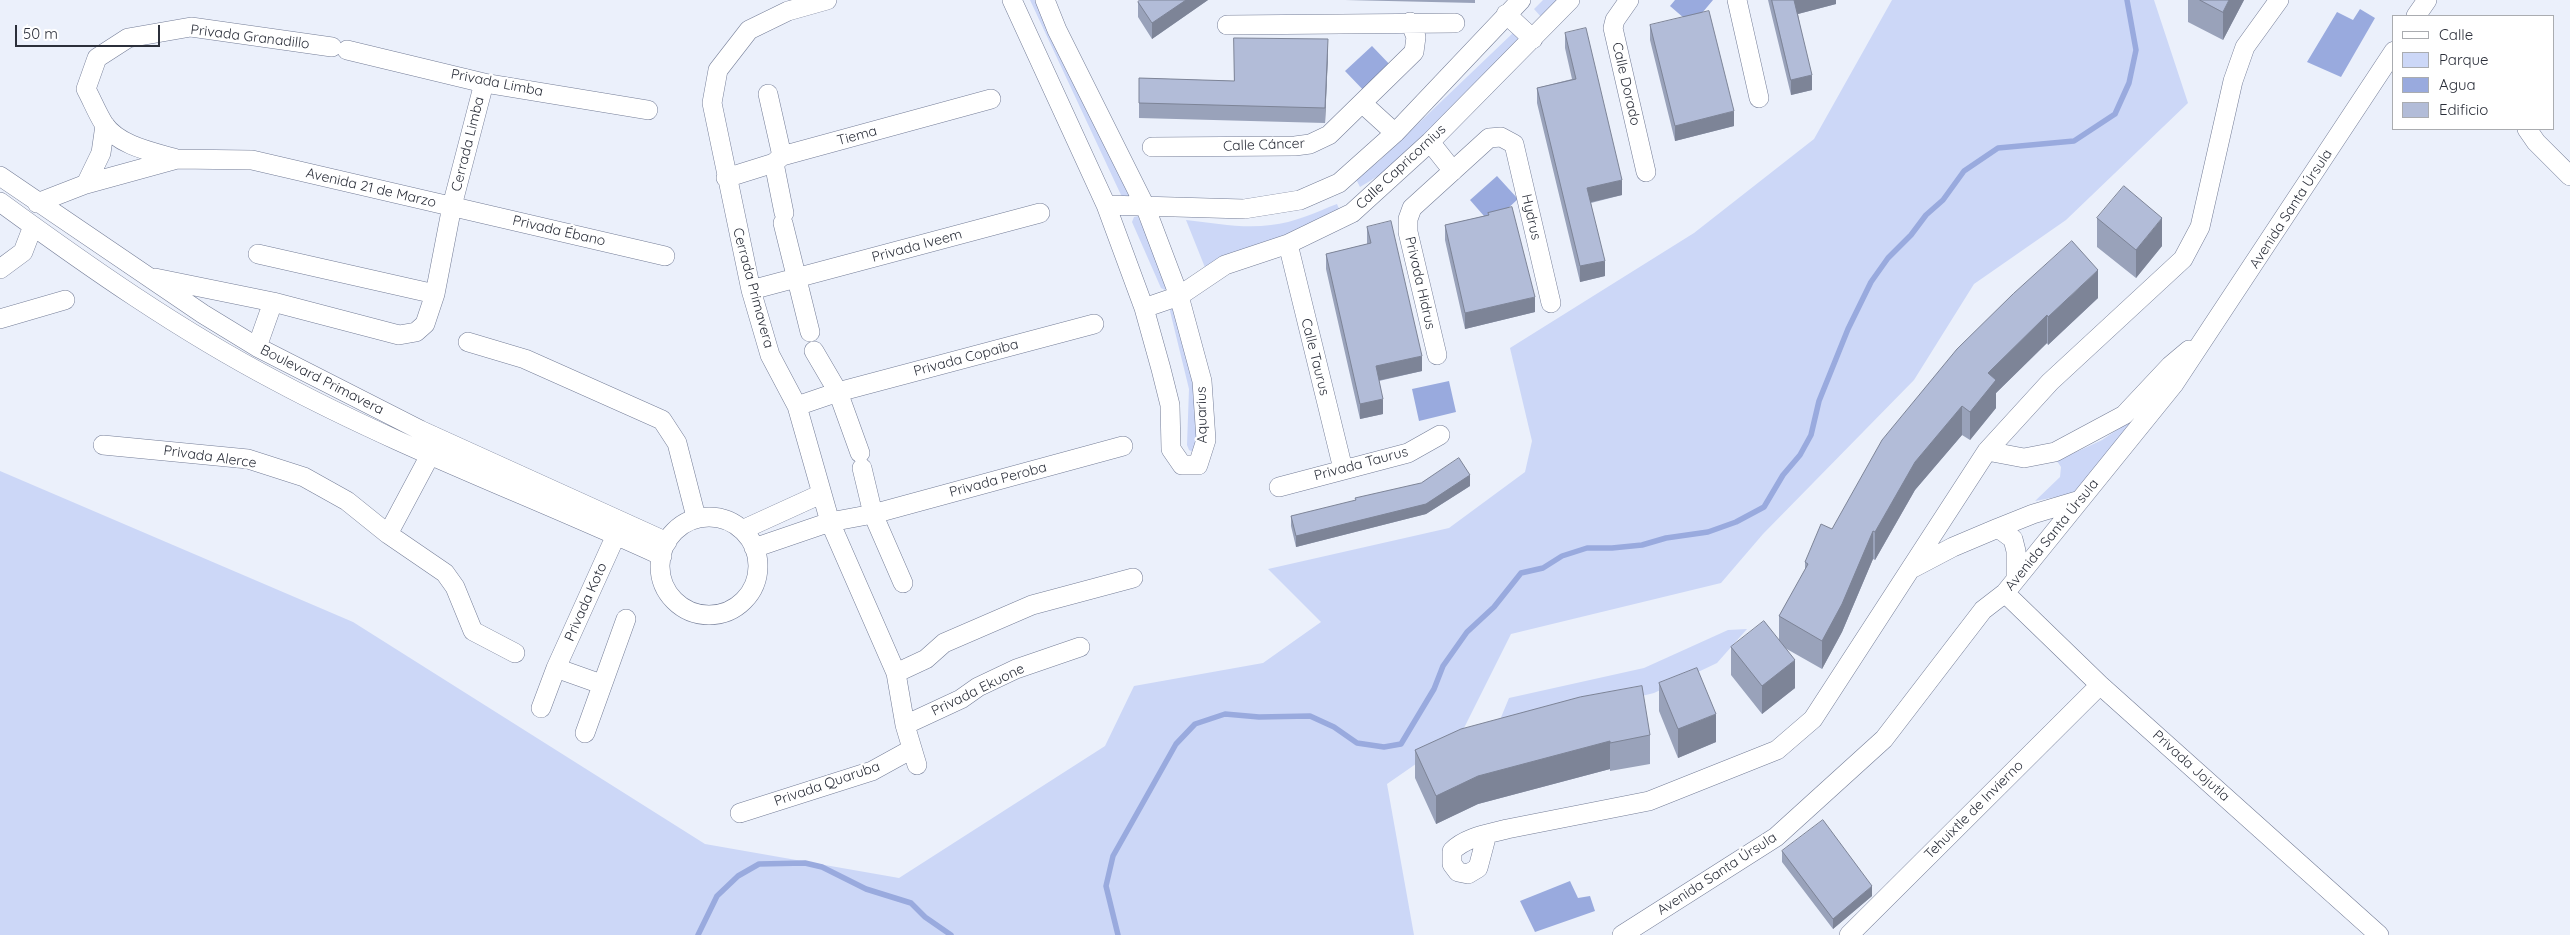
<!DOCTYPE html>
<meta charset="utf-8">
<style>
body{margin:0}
#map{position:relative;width:2570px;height:935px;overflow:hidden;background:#ebf0fb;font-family:Quicksand,sans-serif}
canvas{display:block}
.legend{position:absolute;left:2392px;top:15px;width:162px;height:115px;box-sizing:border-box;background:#fff;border:1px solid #aaacb0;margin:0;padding:6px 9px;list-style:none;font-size:15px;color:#2b2f3a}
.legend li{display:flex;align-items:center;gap:10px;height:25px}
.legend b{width:25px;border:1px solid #aaacb0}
.scale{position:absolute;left:15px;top:25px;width:145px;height:22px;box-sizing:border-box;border:2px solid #2b2f3a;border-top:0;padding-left:6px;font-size:15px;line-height:18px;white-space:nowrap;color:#2b2f3a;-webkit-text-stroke:4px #fff;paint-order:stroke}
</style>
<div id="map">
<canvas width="2570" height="935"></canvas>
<ul class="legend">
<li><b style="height:6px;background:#fff"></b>Calle</li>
<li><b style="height:14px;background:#ccd7f7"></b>Parque</li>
<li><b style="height:14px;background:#99aade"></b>Agua</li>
<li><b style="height:14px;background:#b2bcd8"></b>Edificio</li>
</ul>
<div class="scale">50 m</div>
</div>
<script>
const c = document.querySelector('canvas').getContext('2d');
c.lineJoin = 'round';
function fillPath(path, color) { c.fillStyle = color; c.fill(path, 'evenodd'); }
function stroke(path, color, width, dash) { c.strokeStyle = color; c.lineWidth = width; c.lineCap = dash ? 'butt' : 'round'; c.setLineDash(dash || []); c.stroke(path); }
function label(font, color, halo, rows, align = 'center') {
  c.font = font + ' Quicksand,sans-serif'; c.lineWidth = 4.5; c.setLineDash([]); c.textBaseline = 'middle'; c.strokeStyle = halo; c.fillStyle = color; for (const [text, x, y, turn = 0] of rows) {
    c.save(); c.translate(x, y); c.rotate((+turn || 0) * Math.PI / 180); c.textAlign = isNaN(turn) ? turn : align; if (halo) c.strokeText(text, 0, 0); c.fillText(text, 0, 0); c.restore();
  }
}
fillPath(new Path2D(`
 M1030,0h12l91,194 -3,6h-5l-4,-5z
 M1543,0h17l-18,18 -8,-9z
 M1892,0h262l34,103 -122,117 -92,64 -60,96 -151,154 -42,49 -210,51 -49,98 -75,52 27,151h-1414v-464l353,151 352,222 194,34 206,-132 29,-60 129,-23 58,-41 -53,-53 181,-41 76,-56 7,-31 -22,-93 184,-115 120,-94z
 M1514,32l8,11 -139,130 -23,14 -5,-10 23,-15z
 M1337,204l5,12 -136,54 -20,-50c29,3 57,9 85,5 23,-2 45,-13 66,-21z
 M1138,216l31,71 -4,3 -4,-2 -29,-66 2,-5z
 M1172,307h4l22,83 -1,59 -4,3 -4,-2 -2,-5 2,-56 -19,-78z
 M2136,417l-54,72 -15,6 -32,6 25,-24 1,-10 -4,-6 45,-21z
 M1747,629l-30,34 -63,30 -159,39 14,-34 135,-30 84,-38z`), '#ccd7f7');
fillPath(new Path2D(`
 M1675,0h38l-21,25 -22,-19z
 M2360,9l15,9 -34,59 -34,-15 30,-50 16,8z
 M1372,46l22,23 -26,26 -23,-24z
 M1497,176l21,23 -27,25 -21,-24z
 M1449,381l7,31 -37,9 -7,-32z
 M1570,881l8,17 12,-2 5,15 -60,21 -15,-31z`), '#99aade');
stroke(new Path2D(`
 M698,935l19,-39 21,-20 21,-12 46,-1 17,4 44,22 45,14 14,14 26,18
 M1118,935l-12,-49 7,-30 63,-112 19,-20 30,-10 34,3 51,-1 24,11 23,16 27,4 17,-3 33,-55 9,-23 24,-34 27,-25 27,-34 22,-5 19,-12 25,-8h25l30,-3 24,-7 42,-6 28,-10 28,-15 19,-32 17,-20 11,-20 8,-34 29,-72 23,-47 17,-24 23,-23 15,-20 17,-15 21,-29 34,-23 76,-7 41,-27 14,-31 7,-33 -9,-50`), '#99aade', 5.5);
const minor = new Path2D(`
 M827,0l-39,11 -39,19 -31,40 -6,33 39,187 19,65 27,51 33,116 66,151 9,52 12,40
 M1012,0l94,205 38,103 17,61 9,36 1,44 11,16h16l8,-25 -4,-59 -23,-85 -34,-90 -88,-176 -12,-30
 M1629,0l-14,20 -2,8 33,144
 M1737,0l22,98
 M1506,14l27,25
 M2416,16l11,-16
 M1227,25l228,-2
 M347,50l137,33 164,27
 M768,94l14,62
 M1362,103l33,30
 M2527,129l9,13 34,34
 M1430,142l23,29
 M1152,147l143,-1 15,-2 19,-9 85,-83 2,-15 -6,-15
 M177,159c-24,-7 -58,-13 -73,-35 -7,-11 -12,-24 -18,-35l11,-31 31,-20 63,-11 141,20
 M774,163l10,50
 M0,176l203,138 54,33 163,83 247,112
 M726,178l48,-15 8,-7 209,-57
 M86,184l15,-31 4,-28
 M0,202c89,65 179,128 276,179 125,67 258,116 386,175
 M37,203l49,-19 91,-25 75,1 413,96
 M1106,205l138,4 56,-9 39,-17 56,-50 126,-133
 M783,223l27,109
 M1288,244l55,225
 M258,254l177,40
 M0,269l23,-17 10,-26
 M155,278l118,24 126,33 17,-3 9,-8 10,-30 17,-88 32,-123
 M751,290l289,-77
 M1144,308l35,-12 46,-31 63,-21 64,-31 78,-71 140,-142
 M0,319l65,-19
 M468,342l57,17 137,61 15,23 19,74
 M257,347l16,-45
 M814,351l24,41 22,61
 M1437,355l-29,-123v-13l4,-11 77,-70 12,-1 13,7 37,159
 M797,406l41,-14 256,-68
 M103,445l145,14 56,18 43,24 41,33 57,39 10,14 18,44 42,22
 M1987,451l37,7 31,-6 69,-37 46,-49 19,-16
 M862,468l11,46 30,69
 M1279,487l129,-34 32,-18
 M660 566a49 49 0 1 1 98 0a49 49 0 1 1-98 0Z
 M1998,528l35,-14 47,-14
 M742,530l79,-36
 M388,534l48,-90
 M754,548l76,-26 43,-8 250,-68
 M1913,568l40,-21 45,-19 15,11 3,12v28
 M2005,593l95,92 279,250
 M556,668l45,16
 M896,673l30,-14 18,-16 88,-38 101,-27
 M541,708l15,-40 65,-144
 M905,725l56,-26 17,-12 38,-18 64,-22
 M585,733l41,-114
 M740,813l132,-42 40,-22
 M1487,834l-9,34 -10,6 -10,-2 -6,-8v-13c14,-14 36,-17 55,-22l142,-28 128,-51 36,-31 174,-268 63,-69 133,-123 17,-32 33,-146 12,-34 34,-47
 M1622,935l154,-98 108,-98 99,-129 22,-17 169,-209 220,-333
 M1849,935l251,-250`);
stroke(minor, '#747d97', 20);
stroke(minor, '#fff', 19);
fillPath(new Path2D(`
 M1140,0h68l-56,39 -14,-22v-15z
 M1345,0h130v3z
 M1768,0h68v4l-38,10 14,76 -21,5z
 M2188,0h56l-21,40 -35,-18z
 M1650,25l84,101 -59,15 -25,-101z
 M1565,33l57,162 -31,8 14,73 -25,6 -43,-179v-15l35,-9 -7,-31z
 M1328,54l-3,69 -186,-5v-40l95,3z
 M1488,213l47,99 -70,17 -20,-89v-15l43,-10z
 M2097,218l65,28 -26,32 -39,-31z
 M1367,227l55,144 -43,10 4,33 -23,5 -34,-150v-15l41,-10z
 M2013,294l85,4 -50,47 -1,-2 -51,50v15l-26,32 -8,-5 -47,55 -40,70 -2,-1 -31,73 -20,37 -37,-21 10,40 -33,26 -31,-39v-28l48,-7v-24l26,-46v-8l27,-33z
 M1470,486l-44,28 -130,33 -5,-21v-10z
 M1659,683l57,59 -38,16 -19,-47z
 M1650,735v29l-40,7v-2l-132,35 -42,20 -21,-46v-28z
 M1782,851l90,45 -39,33 -51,-67z`), '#99a2ba');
fillPath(new Path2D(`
 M1186,0h22l-56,39v-16z
 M1794,0h42v4l-42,11z
 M2229,0h15l-21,40v-28z
 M1328,39v15l-3,69v-15z
 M1812,75v15l-21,5v-15z
 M1734,111v15l-59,15v-15z
 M1622,180v15l-35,8v-15z
 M2162,218v28l-26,32v-28z
 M1605,261v15l-25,6v-16z
 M2098,270v28l-50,47v-28z
 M1535,297v15l-70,17v-16z
 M2047,315v28l-51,50v15l-26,32v-28l18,-39z
 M1422,356v15l-46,10v-15z
 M1383,399v15l-23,5v-15z
 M1962,406v29l-47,55 -40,70v-28l40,-70z
 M1470,475v11l-44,28 -130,33v-11z
 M1873,531v28l-31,73 -20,37v-28z
 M1795,660v28l-33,26v-28z
 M1716,714v28l-38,16v-29z
 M1610,741v28l-132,35 -42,20v-28l42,-20z
 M1872,886v10l-39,33v-10z`), '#7d8497');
const building = new Path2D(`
 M1140,0h46l-34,23 -14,-21z
 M1772,0h22l18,75 -21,5z
 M2200,0h29l-6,12z
 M1709,11l25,100 -59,15 -25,-101z
 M1586,28l36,152 -35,8 18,73 -25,5 -43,-178 39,-9 -11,-46z
 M1234,38l94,1 -3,69 -186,-5v-25l95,3z
 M2124,186l38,32 -26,32 -39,-32z
 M1512,207l23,90 -70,16 -20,-88 44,-10 -1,-2z
 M1391,221l31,135 -46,10 7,33 -23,5 -34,-150 45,-11 -4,-16z
 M2072,241l26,29 -50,47 -1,-2 -59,58 8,7 -26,32 -8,-6 -47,56 -40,70 -2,-1 -31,73 -20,37 -43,-25 29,-52 -3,-2 16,-38 11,5 50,-89 75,-91 56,-55z
 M1459,458l11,17 -44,29 -130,32 -5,-20 65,-16 -1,-2 66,-15z
 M1764,621l31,39 -33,26 -31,-39z
 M1697,668l19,46 -38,15 -19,-46z
 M1642,686l8,49 -40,8v-2l-132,35 -42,20 -21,-46 46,-21 119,-32z
 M1823,820l49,66 -39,33 -51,-68z`);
fillPath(building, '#b2bcd8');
stroke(building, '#7d8497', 1);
label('14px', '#2b2f3a', '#fff', [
 ["Privada Granadillo",250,37,7],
 ["Privada Limba",497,83,11],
 ["Calle Dorado",1626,84,77],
 ["Tiema",857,136,-15],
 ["Cerrada Limba",468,144,-76],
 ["Calle Cáncer",1264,145,-2],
 ["Calle Capricornius",1401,167,-43],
 ["Avenida 21 de Marzo",371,188,13],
 ["Avenida Santa Úrsula",2291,209,-57],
 ["Hydrus",1531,217,77],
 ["Privada Ébano",559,231,13],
 ["Privada Iveem",917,246,-15],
 ["Privada Hidrus",1420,283,77],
 ["Cerrada Primavera",753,288,75],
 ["Calle Taurus",1315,357,76],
 ["Privada Copaiba",966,358,-15],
 ["Boulevard Primavera",322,380,27],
 ["Aquarius",1202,415,-91],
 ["Privada Alerce",210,457,8],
 ["Privada Taurus",1361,464,-15],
 ["Privada Peroba",998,480,-15],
 ["Avenida Santa Úrsula",2052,535,-51],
 ["Privada Koto",586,602,-66],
 ["Privada Ekuone",978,690,-26],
 ["Privada Jojutla",2191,766,42],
 ["Privada Quaruba",827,784,-19],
 ["Tehuixtle de Invierno",1974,810,-45],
 ["Avenida Santa Úrsula",1717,874,-33]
]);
</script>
